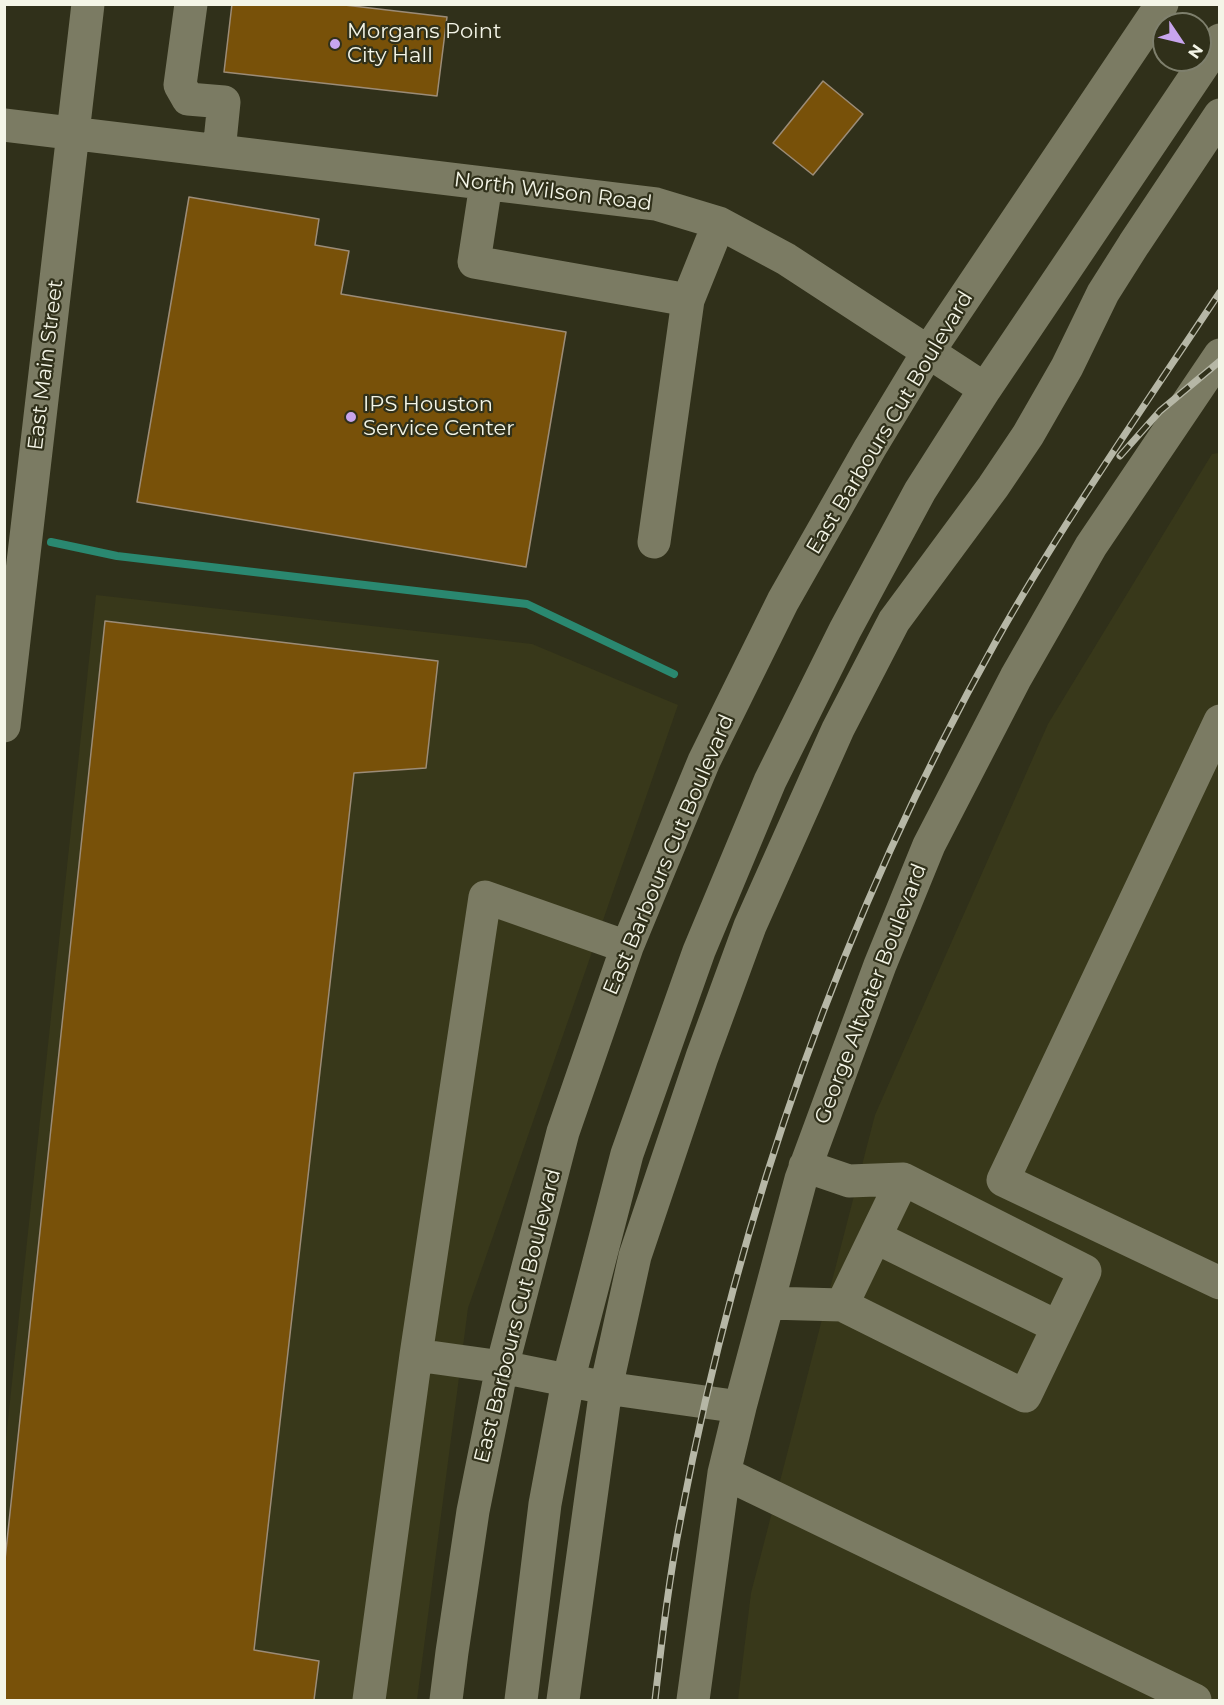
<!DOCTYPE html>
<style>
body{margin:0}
#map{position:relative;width:1224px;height:1705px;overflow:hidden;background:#30301a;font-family:Montserrat,sans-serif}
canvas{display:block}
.frame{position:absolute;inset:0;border:6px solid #f4f5e7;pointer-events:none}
.north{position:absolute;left:1152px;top:12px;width:60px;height:60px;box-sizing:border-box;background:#30301a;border:2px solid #7e7f6c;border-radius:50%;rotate:125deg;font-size:16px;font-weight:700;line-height:24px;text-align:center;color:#f4f5e7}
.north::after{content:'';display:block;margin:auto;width:21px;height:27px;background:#c8a5ee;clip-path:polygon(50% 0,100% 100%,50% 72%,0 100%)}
</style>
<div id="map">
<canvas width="1224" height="1705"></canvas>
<div class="frame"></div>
<div class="north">N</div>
</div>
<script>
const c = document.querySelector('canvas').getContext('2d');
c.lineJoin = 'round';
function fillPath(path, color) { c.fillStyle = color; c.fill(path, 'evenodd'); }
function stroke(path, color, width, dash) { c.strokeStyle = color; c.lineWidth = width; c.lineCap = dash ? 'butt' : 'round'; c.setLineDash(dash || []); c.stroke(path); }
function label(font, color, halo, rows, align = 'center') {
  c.font = font + ' Montserrat,sans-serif'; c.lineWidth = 4.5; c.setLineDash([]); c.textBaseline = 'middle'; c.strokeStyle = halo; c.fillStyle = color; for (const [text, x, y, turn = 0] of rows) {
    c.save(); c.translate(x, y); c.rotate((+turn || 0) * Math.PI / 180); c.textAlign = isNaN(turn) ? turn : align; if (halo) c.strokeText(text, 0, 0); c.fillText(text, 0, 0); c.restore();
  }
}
fillPath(new Path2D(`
 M1219,453v1247h-481l13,-107 124,-478 173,-391 164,-270z
 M96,595l436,49 146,61 -210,603 -51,392h-412v-252z`), '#38381a');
stroke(new Path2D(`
 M51,542l66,14 410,48 147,70`), '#2a8870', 8);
const building = new Path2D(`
 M232,4h104l111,13 -10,79 -213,-24z
 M823,81l40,33 -50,61 -40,-32z
 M189,197l130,22 -4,26 34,6 -8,43 225,38 -40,235 -389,-65z
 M105,621l333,40 -12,107 -72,5 -100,877 65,11 -5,39h-310v-131z`);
fillPath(building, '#785109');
stroke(building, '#9c8c77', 1.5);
stroke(new Path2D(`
 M191,4l-11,81 8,14 36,3 -5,49
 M4,125l652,79 63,19 67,36 199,130
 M486,184l-12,78 214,38
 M654,542l34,-242 31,-77
 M1220,721l-217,459 217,103
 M4,726l84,-722
 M875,1237l183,90
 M768,1303l74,2 183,91 60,-125 -182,-92 -54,2 -44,-15
 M842,1305l61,-126
 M416,1355l69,-458 142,50
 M724,1473l471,227
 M369,1700l47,-345 86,12 104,21 134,19
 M446,1700l6,-48 21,-141 29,-144 61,-235 64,-185 77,-186 79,-160 87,-153 58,-96 234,-348
 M521,1700l24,-196 23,-123 59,-227 72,-203 71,-170 75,-151 75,-139 65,-102 235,-349
 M563,1700l43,-312 29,-132 67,-199 48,-131 88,-197 56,-108 99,-134 35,-52 39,-68 36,-74 31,-49 86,-129
 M693,1700l31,-227 16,-66 61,-228 79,-214 49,-120 87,-168 75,-131 129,-191`), '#7b7b63', 33);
const rail = new Path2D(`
 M1120,456l40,-45 60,-50
 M655,1700c7,-61 14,-122 26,-183 58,-305 162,-603 314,-874 68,-121 148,-235 225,-351`);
stroke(rail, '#b6b7a6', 7);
stroke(rail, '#30301a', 4.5, [14]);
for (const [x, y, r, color] of [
 [335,44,6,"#c8a5ee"],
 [351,417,6,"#c8a5ee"]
]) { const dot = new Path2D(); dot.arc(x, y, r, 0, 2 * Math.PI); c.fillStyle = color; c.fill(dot); stroke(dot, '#30301a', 2); }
label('21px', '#f4f5e7', '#30301a', [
 ["Morgans Point",347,32],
 ["City Hall",347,56],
 ["IPS Houston",363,405],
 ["Service Center",363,429]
], 'left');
label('21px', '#f4f5e7', '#30301a', [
 ["North Wilson Road",553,192,7],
 ["East Main Street",46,365,-83],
 ["East Barbours Cut Boulevard",890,423,-59],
 ["East Barbours Cut Boulevard",669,855,-67],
 ["George Altvater Boulevard",871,994,-69],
 ["East Barbours Cut Boulevard",518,1316,-76]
]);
</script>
